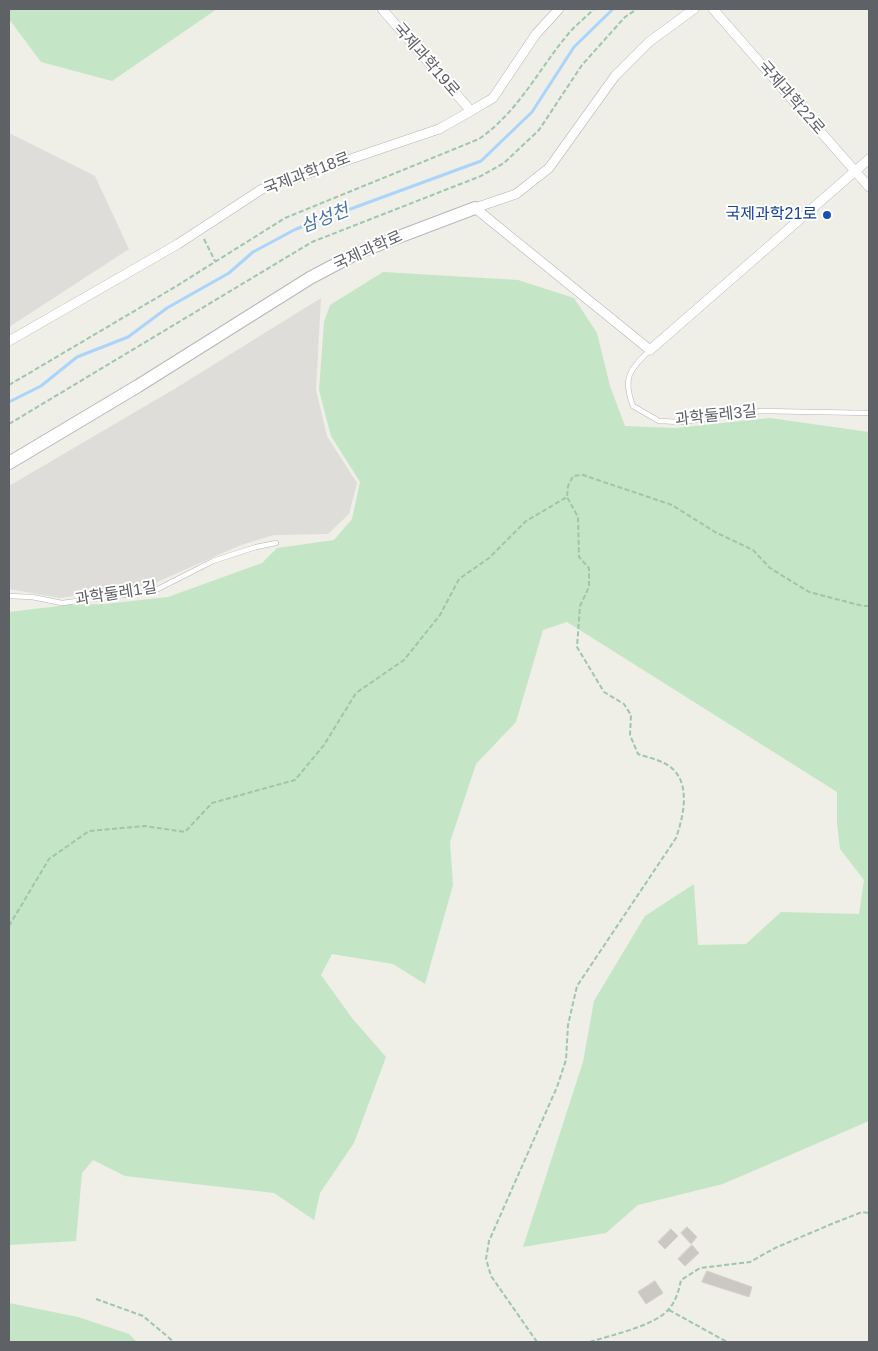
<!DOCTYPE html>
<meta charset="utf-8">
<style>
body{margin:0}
#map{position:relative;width:878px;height:1351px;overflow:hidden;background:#efeee7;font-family:Helvetica,sans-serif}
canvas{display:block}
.frame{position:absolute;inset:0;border:10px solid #5e6166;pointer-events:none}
</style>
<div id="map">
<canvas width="878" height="1351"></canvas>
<div class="frame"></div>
</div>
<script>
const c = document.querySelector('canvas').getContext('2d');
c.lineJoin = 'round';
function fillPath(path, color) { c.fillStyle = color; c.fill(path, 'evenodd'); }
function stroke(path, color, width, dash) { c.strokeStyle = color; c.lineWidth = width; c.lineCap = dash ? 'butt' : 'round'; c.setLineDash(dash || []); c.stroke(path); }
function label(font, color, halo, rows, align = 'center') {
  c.font = font + ' Helvetica,"Noto Sans KR",sans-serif'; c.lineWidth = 4; c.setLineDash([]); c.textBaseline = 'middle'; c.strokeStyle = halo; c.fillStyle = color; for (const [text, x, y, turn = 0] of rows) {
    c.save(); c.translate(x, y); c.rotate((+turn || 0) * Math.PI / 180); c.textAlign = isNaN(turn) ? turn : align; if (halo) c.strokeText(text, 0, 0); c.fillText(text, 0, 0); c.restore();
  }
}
fillPath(new Path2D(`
 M9,133l86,43 34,73 -120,78z
 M321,298l-5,92 11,46 30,47 -8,31 -21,20 -54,1 -33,10 -91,40 -90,13 -51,-9v-103l167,-98z`), '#deddd9');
fillPath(new Path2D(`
 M9,9h208l-105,72 -71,-19 -32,-43z
 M383,272l135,8 56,18 23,35 13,53 15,40 50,2 95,-10 99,14v689l-146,63 -85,21 -32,28 -83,14 60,-185 11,-61 51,-85 49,-32 4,61 48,-1 35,-32 78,2 5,-34 -24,-31 -3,-26v-31l-270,-170 -24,8 -27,92 -40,42 -26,78 3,43 -28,99 -32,-20 -61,-10 -11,21 31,43 34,39 -32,86 -34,50 -6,27 -40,-27 -149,-17 -32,-16 -11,13 -6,68 -67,4v-633l58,-7 38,-1 63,-7 94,-34 15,-15 57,-8 18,-21 8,-37 -29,-46 -12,-46 5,-68 6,-17z
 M9,1303l69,14 51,17 8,8h-128z`), '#c4e6c6');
stroke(new Path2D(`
 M9,402l32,-16 36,-29 51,-20 39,-29 62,-35 24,-21 43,-23 185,-68 51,-49 42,-65 39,-38`), '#abd4fb', 3);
const building = new Path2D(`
 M687,1227l10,10 -6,7 -10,-11z
 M671,1229l7,7 -13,13 -7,-7z
 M692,1245l7,8 -14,13 -7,-7z
 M707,1271l45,16 -3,10 -47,-15z
 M655,1281l8,12 -17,11 -8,-12z`);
fillPath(building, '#cbc8c4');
stroke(building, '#d4d0c5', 1);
const lane = new Path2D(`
 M650,350c-20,19 -28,28 -17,56l26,15 22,1 80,-11 108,2
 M9,596l23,1 30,6 92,-12 59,-30 43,-14 20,-4`);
const street = new Path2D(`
 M382,9l89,102
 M713,9l156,178
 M475,208l175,142 219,-191
 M475,208l41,-14 33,-26 66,-92 34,-34 45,-33
 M9,341l169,-97 84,-55 177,-60 32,-18 22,-13 43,-64 23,-25`);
const secondary = new Path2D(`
 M9,463l129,-77 172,-108 49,-26 116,-44`);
stroke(lane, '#b4b6ba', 5.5);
stroke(street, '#b4b6ba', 10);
stroke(secondary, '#b5b8bd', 14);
stroke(new Path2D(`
 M204,239l11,22
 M9,385l166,-98 110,-69 194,-79c40,-28 59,-69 90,-106 8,-9 17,-16 25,-24
 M9,424l303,-182 169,-66 23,-13 35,-33 43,-65 43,-48 12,-8
 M9,926l40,-67 40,-28 56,-5 40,6 27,-29 83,-23 29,-35 32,-52 48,-33 36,-45 19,-36 30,-21 37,-37 41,-24 1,-11 5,-10 10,-1 89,30 43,27 38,18 17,18 39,24 54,14h6
 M96,1299l47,17 31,26
 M669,1310l58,32
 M537,1342l-46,-66 -5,-17 3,-18 68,-154 9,-27 2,-35 9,-39 99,-148c8,-23 17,-61 -12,-75 -8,-4 -17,-6 -26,-9l-8,-19 1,-20 -7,-11 -20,-12 -27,-45 3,-41 9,-19v-19l-10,-11 -1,-40 -11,-20
 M590,1342c21,-7 65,-16 79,-33 7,-8 10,-19 12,-29l19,-12 50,-6 25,-14 59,-25 28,-11 7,1`), '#9ec6ac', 2, [5, 2.5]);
stroke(lane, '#fff', 4.5);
stroke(street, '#fff', 9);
stroke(secondary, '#fff', 12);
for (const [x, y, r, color] of [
 [827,215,5,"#1a4fb4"]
]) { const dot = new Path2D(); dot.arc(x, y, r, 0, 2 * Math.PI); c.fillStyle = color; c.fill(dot); stroke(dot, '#fff', 2); }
label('16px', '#5e6166', '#fff', [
 ["국제과학19로",426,60,49],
 ["국제과학22로",791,98,49],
 ["국제과학18로",307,174,-21],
 ["국제과학로",368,251,-24],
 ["과학둘레3길",716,416,-6],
 ["과학둘레1길",116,594,-9]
]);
label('16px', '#164399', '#fff', [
 ["국제과학21로",817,215]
], 'right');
label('italic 18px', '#4773ae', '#fff', [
 ["삼성천",325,219,-21]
]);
</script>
